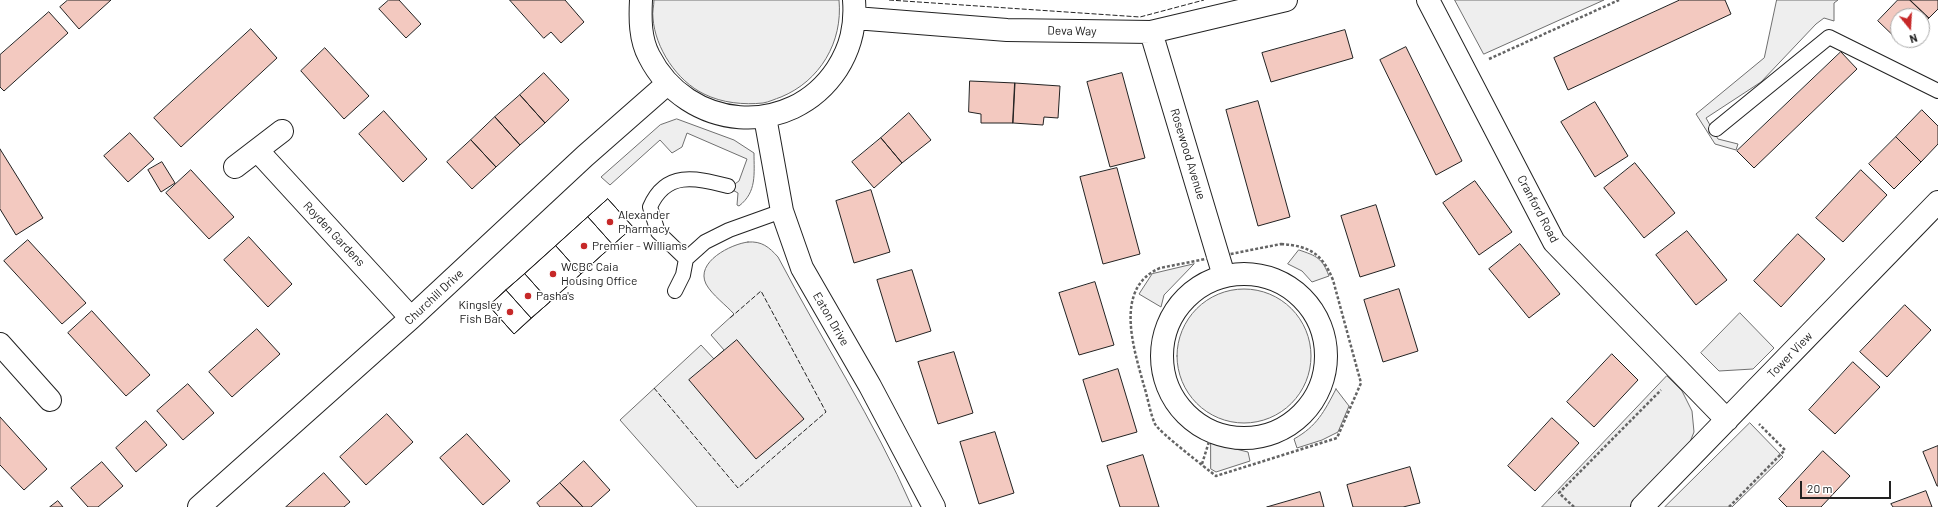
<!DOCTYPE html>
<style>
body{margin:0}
#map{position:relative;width:1938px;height:507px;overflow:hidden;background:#fff;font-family:Barlow,sans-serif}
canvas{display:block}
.north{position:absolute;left:1890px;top:8px;width:40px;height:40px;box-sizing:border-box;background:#fff;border:1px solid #a7a7a7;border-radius:50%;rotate:162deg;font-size:11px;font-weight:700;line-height:16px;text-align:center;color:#222}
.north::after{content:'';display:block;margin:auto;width:14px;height:18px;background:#c62828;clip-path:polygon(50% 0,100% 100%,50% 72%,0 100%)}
.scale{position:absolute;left:1800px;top:481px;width:91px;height:18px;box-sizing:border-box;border:2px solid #222;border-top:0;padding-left:5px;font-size:12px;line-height:14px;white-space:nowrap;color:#222;-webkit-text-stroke:3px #fff;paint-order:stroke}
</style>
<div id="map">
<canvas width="1938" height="507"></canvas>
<div class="north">N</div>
<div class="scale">20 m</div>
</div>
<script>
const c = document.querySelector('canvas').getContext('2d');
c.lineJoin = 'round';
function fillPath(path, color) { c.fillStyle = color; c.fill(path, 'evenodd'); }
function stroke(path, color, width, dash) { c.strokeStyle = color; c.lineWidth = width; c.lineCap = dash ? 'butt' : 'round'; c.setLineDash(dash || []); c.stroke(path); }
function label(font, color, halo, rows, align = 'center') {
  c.font = font + ' Barlow,sans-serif'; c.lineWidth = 3; c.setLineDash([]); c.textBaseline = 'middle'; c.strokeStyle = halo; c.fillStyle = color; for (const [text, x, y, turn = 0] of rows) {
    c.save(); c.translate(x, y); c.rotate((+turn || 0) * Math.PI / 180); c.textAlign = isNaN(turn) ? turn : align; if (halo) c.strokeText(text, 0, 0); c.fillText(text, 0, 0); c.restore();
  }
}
const green = new Path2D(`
 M654,0h185c4,42 -19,81 -58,97 -6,2 -12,5 -18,6 -19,2 -41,0 -59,-9 -27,-13 -49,-46 -51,-76 -1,-6 1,-12 1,-18z
 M1455,0h149l-120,54z
 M1777,0h61l-4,3v18l-10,-3 -8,6 -55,58 -55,36 12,21 20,5 -2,6 -21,-6 -19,-30 68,-56z
 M677,119l57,21 20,13c0,21 3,39 -15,53l-2,-1 1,-12 -9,-5 10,-7 8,-22 -60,-26 -5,14 -10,6 -12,-13 -50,45 -9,-8 59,-52z
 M748,242c14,-1 21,5 30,15 44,84 96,163 134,250h-215l-77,-87 81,-75 13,14 10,-9 -13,-15 23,-21c-8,-9 -22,-19 -28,-30 -11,-22 25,-40 42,-42z
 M1299,250c18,6 23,8 30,26l-17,6 -10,-11 -14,-7z
 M1194,264l-30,31 -3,12 -22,-13 13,-20z
 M1177 356a67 67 0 1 1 134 0a67 67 0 1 1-134 0Z
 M1740,313l34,35 -21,21 -34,2 -18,-18z
 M1667,376l15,15 10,20 2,21 -6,15 -58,60h-88z
 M1336,389l13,17 -11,26 -16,8 -25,8 -3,-9c23,-13 30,-27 42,-50z
 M1750,423l33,34 -51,50h-67z
 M1211,443l37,9 2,9 -34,11 -5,-3z`);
fillPath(green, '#eee');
stroke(green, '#6f6f6f', 1);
const building = new Path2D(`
 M68,0h43l-32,29 -19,-22z
 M389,0h10l22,24 -15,14 -27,-29z
 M510,0h55l19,22 -23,21 -10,-11 -7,6z
 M1680,0h45l6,14 -163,76 -14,-32z
 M1898,0h12l19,18 -7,7v-9h-24v24h9l-4,5 -25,-24z
 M1910,0h28v9l-9,9z
 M49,12l19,21 -64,58 -4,-4v-32z
 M251,29l26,29 -96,89 -27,-29z
 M1345,30l8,28 -82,24 -9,-29z
 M1406,47l56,114 -26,14 -56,-115z
 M325,48l44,48 -25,23 -43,-48z
 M1841,52l16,17 -103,99 -17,-17z
 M544,73l25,27 -24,23 -25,-28z
 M1122,73l23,85 -35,9 -23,-85z
 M970,81l45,2 -2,40h-32v-9l-12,-2z
 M1015,83l45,3 -2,32 -14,-1 -1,8 -30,-2z
 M520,95l25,28 -25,22 -25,-28z
 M1258,101l32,116 -32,9 -32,-116z
 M1595,102l33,54 -33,21 -34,-55z
 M1922,110l16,16v18l-17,18 -25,-25z
 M384,111l43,48 -24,23 -44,-48z
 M909,113l22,27 -29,23 -21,-25z
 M495,117l25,28 -24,22 -25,-27z
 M130,133l24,26 -26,23 -24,-26z
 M1896,137l25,25 -27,27 -25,-25z
 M881,138l21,25 -28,25 -22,-26z
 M471,140l25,27 -24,22 -25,-27z
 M0,149l43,69 -27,17 -16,-26z
 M162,162l13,21 -14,9 -13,-22z
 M1635,163l40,50 -31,25 -40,-50z
 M1117,168l23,86 -37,10 -23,-87z
 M191,170l43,47 -25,22 -43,-46z
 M1861,170l26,25 -44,47 -27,-24z
 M1475,181l37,51 -33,23 -36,-52z
 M871,190l19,62 -36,11 -18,-62z
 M608,199l25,28 -119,107 -25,-28z
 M608,199l25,28 -20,18 -25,-28z
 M1376,205l19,61 -35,11 -19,-61z
 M588,217l25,28 -32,29 -25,-28z
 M1687,231l40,49 -31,25 -40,-50z
 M1798,234l27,25 -44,48 -27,-26z
 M249,237l43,47 -24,23 -44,-47z
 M28,240l58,63 -24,21 -58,-63z
 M1520,244l40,50 -31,24 -40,-49z
 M556,246l25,28 -31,28 -25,-28z
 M912,270l19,61 -35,11 -19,-62z
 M525,274l25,28 -19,16 -25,-28z
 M1095,282l19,63 -35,10 -20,-62z
 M1399,289l19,62 -35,11 -19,-62z
 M506,290l25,28 -17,16 -25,-28z
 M1905,305l26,25 -44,47 -27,-25z
 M92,311l58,64 -24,21 -58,-63z
 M257,329l23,25 -48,43 -23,-25z
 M737,340l67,79 -48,40 -67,-79z
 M954,352l19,61 -35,11 -20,-62z
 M1612,354l26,26 -44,47 -27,-25z
 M1853,362l27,25 -45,47 -26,-24z
 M1118,369l19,63 -35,10 -19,-62z
 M188,384l26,29 -31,27 -26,-29z
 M387,414l26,28 -47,43 -26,-28z
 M0,417l47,52 -23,21 -24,-25z
 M1552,418l27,25 -44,48 -27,-25z
 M146,421l21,24 -31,27 -20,-24z
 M995,432l19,61 -35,11 -19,-62z
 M467,434l43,47 -27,24 -43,-47z
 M1938,446v40h-1l-14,-34z
 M1823,451l27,25 -29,31h-34l-8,-8z
 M1143,455l16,52h-39l-13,-41z
 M584,461l26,29 -19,17h-8l-23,-24z
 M102,462l21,24 -25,21h-10l-17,-19z
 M1410,467l10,36 -17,4h-50l-6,-22z
 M324,473l26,29 -6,5h-58z
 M560,483l23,24h-43l-3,-4z
 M1926,491l6,16h-39l-2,-3z
 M1320,492l4,15h-57z
 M58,501l5,6h-13z`);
fillPath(building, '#f3c9c0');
stroke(building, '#222', 1);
const lane = new Path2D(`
 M1716,129l113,-92 109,54
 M686,259l-28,-27 -8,-25c16,-37 46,-29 78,-21
 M675,291l8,-16 3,-16 19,-17 24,-12 53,-19`);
const street = new Path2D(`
 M641,0c-1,19 -1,39 8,56 38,75 141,84 188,13 14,-22 19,-43 17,-69
 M1428,0l126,242 173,178
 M855,18l152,12 144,2 135,-32
 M1151,32l73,244
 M765,117l17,94 20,57 68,118 64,121
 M257,150l154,168
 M235,167l47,-36
 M1162 356a82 82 0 1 1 164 0a82 82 0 1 1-164 0Z
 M0,344l50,56
 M199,507l212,-189 174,-162 82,-72
 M1642,507l296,-305`);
stroke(lane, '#222', 16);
stroke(street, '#222', 24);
stroke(new Path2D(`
 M1489,59l130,-59
 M1281,244c28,2 41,9 52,36l28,103 -24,55 -121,38c-10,-8 -57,-44 -61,-52 -5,-11 -7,-26 -11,-38 -10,-37 -31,-98 16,-118z
 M1202,464l10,-32
 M1574,507l-15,-14 102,-103
 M1729,507l56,-57 -26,-26`), '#646464', 2.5, [3, 2]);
stroke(lane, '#fff', 14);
stroke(street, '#fff', 22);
stroke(new Path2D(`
 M889,0l251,17 64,-17
 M654,388l84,100 88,-76 -65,-121 -31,27`), '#222', 1, [5, 2]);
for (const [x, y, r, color] of [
 [610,222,4,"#c62828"],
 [584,246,4,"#c62828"],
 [553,274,4,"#c62828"],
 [528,296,4,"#c62828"],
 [510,312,4,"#c62828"]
]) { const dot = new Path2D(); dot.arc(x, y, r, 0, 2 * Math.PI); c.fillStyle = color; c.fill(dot); stroke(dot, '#fff', 1.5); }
label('12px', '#222', '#fff', [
 ["Deva Way",1072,31,1],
 ["Rosewood Avenue",1188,154,73],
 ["Cranford Road",1538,209,62],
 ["Royden Gardens",334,234,47],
 ["Churchill Drive",434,297,-43],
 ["Eaton Drive",831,319,60],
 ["Tower View",1790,355,-46]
]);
label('12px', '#222', '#fff', [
 ["Alexander",618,215],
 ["Pharmacy",618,229],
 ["Premier - Williams",592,246],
 ["WCBC Caia",561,267],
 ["Housing Office",561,281],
 ["Pasha's",536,296],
 ["Kingsley",502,305,"right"],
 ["Fish Bar",502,319,"right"]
], 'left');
</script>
